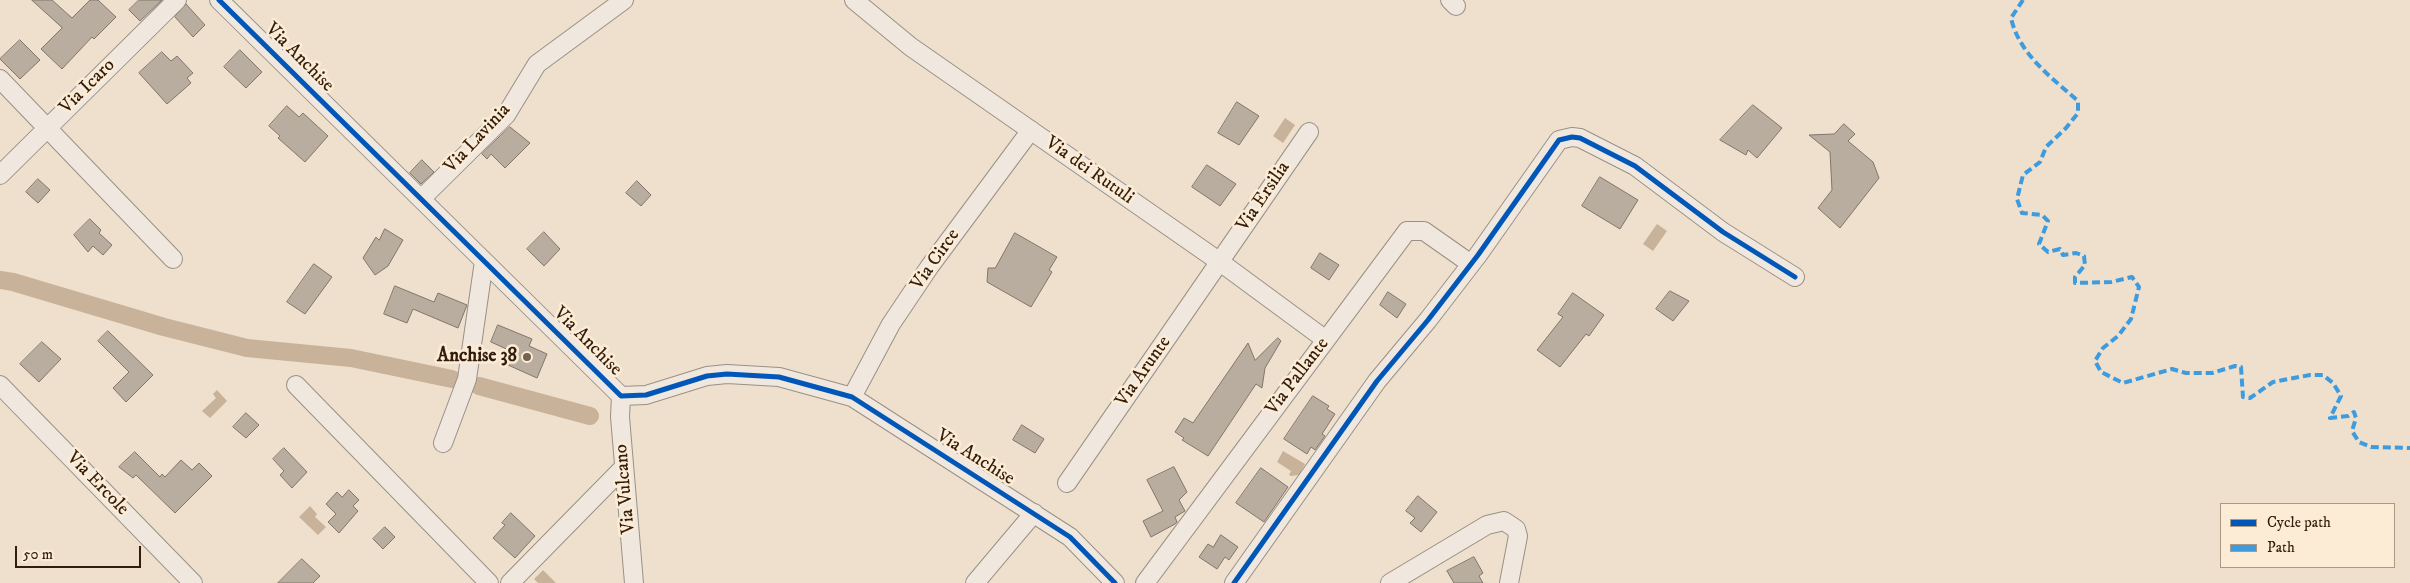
<!DOCTYPE html>
<style>
body{margin:0}
#map{position:relative;width:2410px;height:583px;overflow:hidden;background:#eee0cd;font-family:"IM FELL DW Pica",serif}
canvas{display:block}
.legend{position:absolute;left:2220px;top:503px;width:175px;height:65px;box-sizing:border-box;background:#fcecd6;border:1px solid #ab9986;margin:0;padding:6px 9px;list-style:none;font-size:15px;color:#321d0d}
.legend li{display:flex;align-items:center;gap:10px;height:25px}
.legend b{width:25px;border:1px solid #ab9986}
.scale{position:absolute;left:15px;top:546px;width:126px;height:22px;box-sizing:border-box;border:2px solid #321d0d;border-top:0;padding-left:6px;font-size:15px;line-height:18px;white-space:nowrap;color:#321d0d;-webkit-text-stroke:4px #fcecd6;paint-order:stroke}
</style>
<div id="map">
<canvas width="2410" height="583"></canvas>
<ul class="legend">
<li><b style="height:6px;background:#0057b8"></b>Cycle path</li>
<li><b style="height:6px;background:#3e9bde"></b>Path</li>
</ul>
<div class="scale">50 m</div>
</div>
<script>
const c = document.querySelector('canvas').getContext('2d');
c.lineJoin = 'round';
function fillPath(path, color) { c.fillStyle = color; c.fill(path, 'evenodd'); }
function stroke(path, color, width, dash) { c.strokeStyle = color; c.lineWidth = width; c.lineCap = dash ? 'butt' : 'round'; c.setLineDash(dash || []); c.stroke(path); }
function label(font, color, halo, rows, align = 'center') {
  c.font = font + ' "IM FELL DW Pica",serif'; c.lineWidth = 5; c.setLineDash([]); c.textBaseline = 'middle'; c.strokeStyle = halo; c.fillStyle = color; for (const [text, x, y, turn = 0] of rows) {
    c.save(); c.translate(x, y); c.rotate((+turn || 0) * Math.PI / 180); c.textAlign = isNaN(turn) ? turn : align; if (halo) c.strokeText(text, 0, 0); c.fillText(text, 0, 0); c.restore();
  }
}
fillPath(new Path2D(`
 M1285,118l10,7 -12,18 -10,-7z
 M1657,224l10,7 -14,20 -10,-7z
 M217,390l10,11 -17,17 -8,-7 14,-13 -3,-4z
 M1283,451l22,13 -6,11 -8,1 -2,-1 2,-4 -14,-9z
 M310,506l7,8 -2,3 11,10 -8,8 -19,-18z
 M543,570l13,13h-18l-4,-4z`), '#c8b299');
stroke(new Path2D(`
 M0,280l13,2 151,45 83,21 104,10 101,21
 M479,386l111,30`), '#c8b299', 18);
const building = new Path2D(`
 M32,0h20l20,18 18,-18h8l18,17 -22,22 -2,-2 -30,32 -21,-20 21,-21z
 M139,0h23l-22,21 -11,-11z
 M186,4l19,21 -12,12 -18,-20z
 M20,40l20,20 -20,19 -20,-20z
 M240,50l22,22 -16,16 -22,-21z
 M162,52l9,9 6,-5 16,17 -6,5 4,5 -24,21 -28,-31z
 M1237,102l22,14 -20,29 -21,-12z
 M1753,105l29,23 -25,30 -9,-8 -2,5 -26,-15z
 M287,106l12,11 4,-4 25,23 -23,26 -27,-24 2,-2 -11,-10z
 M1844,124l11,10 -7,7 25,21 6,16 -39,50 -22,-20 14,-18 -2,-38 -21,-17 25,-1z
 M510,127l20,16 -25,25 -14,-14 -4,5 -5,-5z
 M422,160l12,12 -13,12 -11,-11z
 M1207,165l29,19 -16,22 -28,-19z
 M1600,177l38,23 -18,29 -38,-23z
 M38,179l12,11 -12,13 -12,-11z
 M637,181l14,14 -10,11 -15,-13z
 M90,219l11,11 -2,3 13,12 -9,10 -10,-9 -5,6 -14,-17z
 M385,229l18,11 -15,26 -13,9 -12,-17 13,-21 3,3z
 M544,232l16,17 -16,17 -17,-17z
 M1015,233l42,24 -8,13 3,2 -21,35 -44,-25 1,-14h7z
 M1320,253l19,12 -10,15 -18,-12z
 M314,264l18,13 -27,37 -18,-12z
 M395,286l39,16 4,-9 29,12 -9,23 -45,-19 -6,14 -23,-9z
 M1670,291l19,10 -16,20 -17,-12z
 M1388,292l18,12 -9,14 -17,-13z
 M1573,293l31,22 -15,21 -3,-2 -26,33 -23,-17 26,-33 -5,-3z
 M498,325l34,14 -3,7 18,8 -10,24 -29,-13 5,-13 -22,-10z
 M108,331l45,44 -27,27 -13,-14 16,-16 -31,-31z
 M1278,338l3,3 -16,27 -3,20 -6,-4 -48,72 -26,-16 2,-2 -9,-6 9,-14 9,5 55,-80 7,17z
 M42,342l19,17 -22,23 -19,-18z
 M1313,396l16,10 -2,3 8,5 -13,20 3,2 -10,14 -4,-3 -4,7 -23,-15z
 M246,413l13,12 -13,13 -13,-11z
 M1022,425l22,14 -9,14 -22,-13z
 M284,448l23,24 -15,16 -12,-13 4,-4 -11,-12z
 M135,452l25,25 2,-3 3,3 16,-17 11,10 7,-7 13,13 -37,37 -39,-38 -3,3 -14,-11z
 M1174,467l13,25 -8,8 6,11 -10,6 2,5 -2,2 -24,13 -8,-16 20,-10 -16,-31z
 M1261,468l27,19 -24,35 -28,-19z
 M349,490l10,10 -6,6 5,5 -19,22 -11,-11 8,-8 -10,-10 11,-12 5,5z
 M1418,496l19,16 -16,20 -11,-9 5,-5 -9,-7z
 M511,513l24,23 -20,22 -22,-20 12,-13 -3,-2z
 M385,527l10,10 -12,12 -10,-10z
 M1221,535l17,12 -9,13 -4,-3 -8,12 -18,-12 9,-13 5,3z
 M1474,557l9,16 -4,3 4,7h-29l-7,-12z
 M302,559l18,17 -7,7h-35z`);
fillPath(building, '#b8ad9f');
stroke(building, '#80766a', 1);
const minor = new Path2D(`
 M219,0l402,396 25,-1 61,-19 20,-2 52,3 73,20 218,140 45,46
 M854,0l57,47 309,215 106,78
 M1450,0l6,6
 M0,79l173,180
 M0,175l177,-175
 M421,199l85,-84 31,-51 87,-64
 M0,385l193,198
 M296,385l193,198
 M621,396l-1,21 14,166
 M852,397l39,-73 39,-58 101,-136
 M443,443l24,-64 17,-118
 M1067,483l242,-351
 M510,583l114,-116
 M975,583l59,-70
 M1145,583l262,-352h17l47,33
 M1234,583l143,-202 51,-61 50,-65 81,-115 13,-3 8,1 55,28 88,66 72,45
 M1390,583l97,-58 17,-4 12,8 2,7 -9,47`);
stroke(minor, '#9a9084', 20);
stroke(minor, '#f0e8df', 18);
stroke(new Path2D(`
 M2023,0l-12,18c8,36 40,59 67,83v12l-12,15 -20,19 -6,15 -17,13 -6,24 5,14 20,2 6,6 -9,23 9,8 12,-3 3,6 13,-2 8,3 1,9 -10,12v6l36,-1 21,-5 7,10 -8,32 -13,17 -15,12 -8,13 6,11 22,11 49,-14 14,4h26l23,-7 6,1 2,30 7,1 23,-16 37,-7h13l10,8 8,13 -11,22 18,-2 6,-4 2,6 -4,13 7,11 12,5 39,1`), '#3e9bde', 4, [8, 4]);
stroke(new Path2D(`
 M219,0l402,396 25,-1 61,-19 20,-2 52,3 73,20 218,140 45,46
 M1234,583l143,-202 51,-61 50,-65 81,-115 13,-3 8,1 55,28 88,66 72,45`), '#0057b8', 5);
for (const [x, y, r, color] of [
 [527,357,5,"#746150"]
]) { const dot = new Path2D(); dot.arc(x, y, r, 0, 2 * Math.PI); c.fillStyle = color; c.fill(dot); stroke(dot, '#fcecd6', 2); }
label('19px', '#321d0d', '#fcecd6', [
 ["Via Anchise",299,58,45],
 ["Via Icaro",88,87,-45],
 ["Via Lavinia",478,139,-47],
 ["Via dei Rutuli",1089,171,35],
 ["Via Ersilia",1264,197,-56],
 ["Via Circe",936,260,-55],
 ["Via Anchise",587,342,45],
 ["Via Arunte",1144,372,-55],
 ["Via Pallante",1298,377,-53],
 ["Via Anchise",975,458,32],
 ["Via Ercole",97,484,46],
 ["Via Vulcano",626,489,-95]
]);
label('bold 19px', '#321d0d', '#fcecd6', [
 ["Anchise 38",517,357]
], 'right');
</script>
